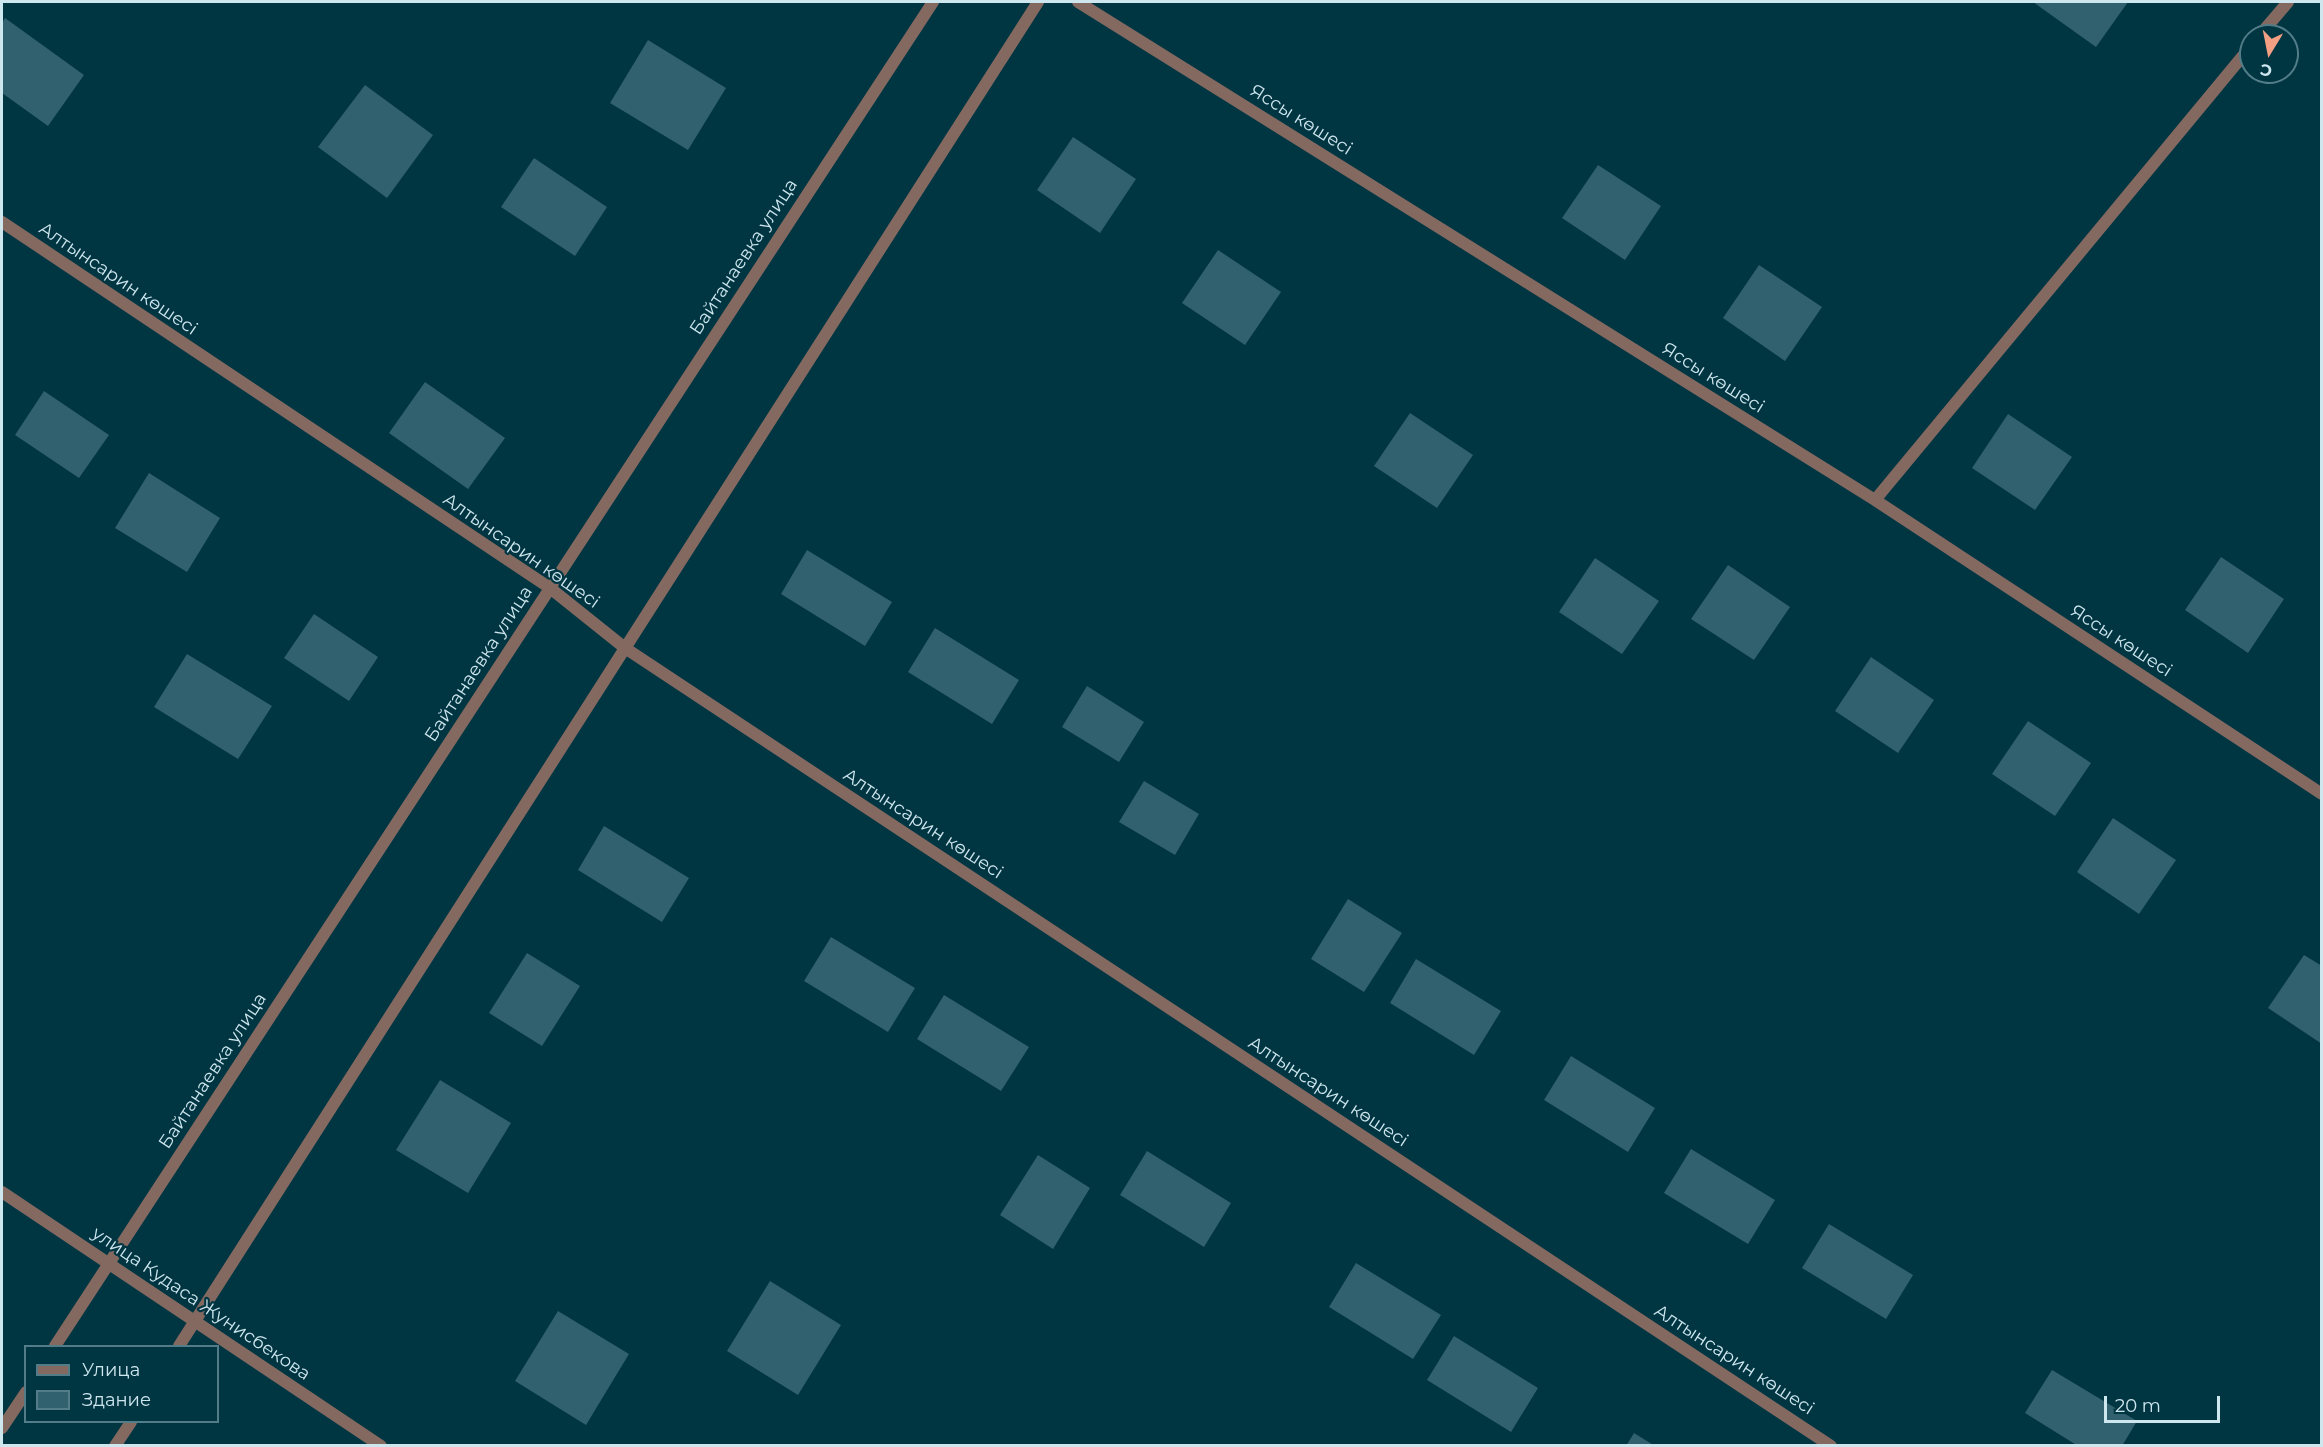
<!DOCTYPE html>
<meta charset="utf-8">
<style>
body{margin:0}
#map{position:relative;width:2323px;height:1447px;overflow:hidden;background:#003542;font-family:Montserrat,sans-serif}
canvas{display:block}
.frame{position:absolute;inset:0;border:3px solid #cee6ee;pointer-events:none}
.legend{position:absolute;left:24px;top:1345px;width:195px;height:78px;box-sizing:border-box;background:#003542;border:2px solid #527c87;margin:0;padding:8px 10px;list-style:none;font-size:18px;color:#cee6ee}
.legend li{display:flex;align-items:center;gap:12px;height:30px}
.legend b{width:30px;border:2px solid #527c87}
.north{position:absolute;left:2239px;top:24px;width:60px;height:60px;box-sizing:border-box;background:#003542;border:2px solid #527c87;border-radius:50%;rotate:190deg;font-size:16px;font-weight:700;line-height:24px;text-align:center;color:#cee6ee}
.north::after{content:'';display:block;margin:auto;width:21px;height:27px;background:#f39f84;clip-path:polygon(50% 0,100% 100%,50% 72%,0 100%)}
.scale{position:absolute;left:2104px;top:1396px;width:116px;height:27px;box-sizing:border-box;border:3px solid #cee6ee;border-top:0;padding-left:8px;font-size:18px;line-height:21px;white-space:nowrap;color:#cee6ee;-webkit-text-stroke:4px #003542;paint-order:stroke}
</style>
<div id="map">
<canvas width="2323" height="1447"></canvas>
<div class="frame"></div>
<ul class="legend">
<li><b style="height:8px;background:#846961"></b>Улица</li>
<li><b style="height:16px;background:#31616e"></b>Здание</li>
</ul>
<div class="north">С</div>
<div class="scale">20 m</div>
</div>
<script>
const c = document.querySelector('canvas').getContext('2d');
c.lineJoin = 'round';
function fillPath(path, color) { c.fillStyle = color; c.fill(path, 'evenodd'); }
function stroke(path, color, width, dash) { c.strokeStyle = color; c.lineWidth = width; c.lineCap = dash ? 'butt' : 'round'; c.setLineDash(dash || []); c.stroke(path); }
function label(font, color, halo, rows, align = 'center') {
  c.font = font + ' Montserrat,sans-serif'; c.lineWidth = 4.5; c.setLineDash([]); c.textBaseline = 'middle'; c.strokeStyle = halo; c.fillStyle = color; for (const [text, x, y, turn = 0] of rows) {
    c.save(); c.translate(x, y); c.rotate((+turn || 0) * Math.PI / 180); c.textAlign = isNaN(turn) ? turn : align; if (halo) c.strokeText(text, 0, 0); c.fillText(text, 0, 0); c.restore();
  }
}
fillPath(new Path2D(`
 M2033,2h95l-32,45z
 M5,18l79,57 -36,51 -46,-33v-70z
 M648,40l78,48 -38,62 -78,-47z
 M365,85l68,50 -46,63 -69,-51z
 M1073,137l63,42 -36,54 -63,-43z
 M534,158l73,49 -32,49 -74,-49z
 M1598,165l63,41 -36,54 -63,-42z
 M1218,250l63,42 -36,53 -63,-42z
 M1759,265l63,42 -37,54 -62,-43z
 M425,382l80,56 -37,51 -79,-56z
 M44,391l65,44 -30,43 -64,-43z
 M1410,413l63,42 -36,53 -63,-42z
 M2008,414l64,43 -37,53 -63,-42z
 M149,473l71,45 -33,54 -72,-44z
 M807,550l85,52 -27,44 -84,-52z
 M2221,557l63,42 -36,54 -63,-43z
 M1595,558l64,43 -37,53 -63,-42z
 M1728,565l62,42 -36,53 -63,-41z
 M314,614l64,43 -29,44 -65,-43z
 M935,628l84,52 -27,44 -84,-52z
 M187,654l85,52 -34,53 -84,-52z
 M1871,657l63,43 -36,53 -63,-42z
 M1087,686l57,36 -25,40 -57,-35z
 M2028,721l63,42 -36,53 -63,-42z
 M1144,781l55,33 -24,41 -56,-33z
 M2113,818l63,42 -37,54 -62,-42z
 M604,826l85,52 -27,44 -84,-52z
 M1348,899l54,34 -38,59 -53,-33z
 M831,937l84,51 -27,44 -84,-51z
 M527,953l53,33 -38,60 -53,-33z
 M2304,955l18,11v78l-54,-36z
 M1416,959l85,52 -27,44 -84,-52z
 M944,995l85,52 -28,44 -84,-52z
 M1571,1056l84,52 -27,44 -84,-52z
 M440,1080l71,43 -43,70 -72,-43z
 M1691,1149l84,51 -27,44 -84,-51z
 M1147,1151l84,52 -27,44 -84,-52z
 M1038,1155l52,33 -37,61 -53,-34z
 M1829,1224l84,51 -27,44 -84,-51z
 M1356,1263l85,52 -28,44 -84,-52z
 M770,1281l71,44 -43,70 -71,-44z
 M558,1311l71,43 -43,71 -71,-44z
 M1454,1336l84,52 -27,44 -84,-52z
 M2052,1370l85,51 -15,25h-44l-53,-33z
 M1634,1433l21,13h-29z`), '#31616e');
stroke(new Path2D(`
 M1078,2l797,498 447,294
 M2259,36l29,-34
 M2,222l548,366 75,60 1206,798
 M1875,500l376,-454
 M2,1192l379,254
 M55,1346l878,-1344
 M179,1346l859,-1344
 M2,1428l24,-36
 M115,1446l16,-24`), '#846961', 12);
label('18px', '#cee6ee', '#003542', [
 ["Яссы көшесі",1301,120,32],
 ["Байтанаевка улица",744,257,-57],
 ["Алтынсарин көшесі",118,279,34],
 ["Яссы көшесі",1713,378,32],
 ["Алтынсарин көшесі",521,551,35],
 ["Яссы көшесі",2121,641,33],
 ["Байтанаевка улица",479,664,-57],
 ["Алтынсарин көшесі",923,824,33],
 ["Байтанаевка улица",213,1071,-57],
 ["Алтынсарин көшесі",1328,1092,33],
 ["улица Кудаса Жунисбекова",201,1304,34],
 ["Алтынсарин көшесі",1734,1360,33]
]);
</script>
